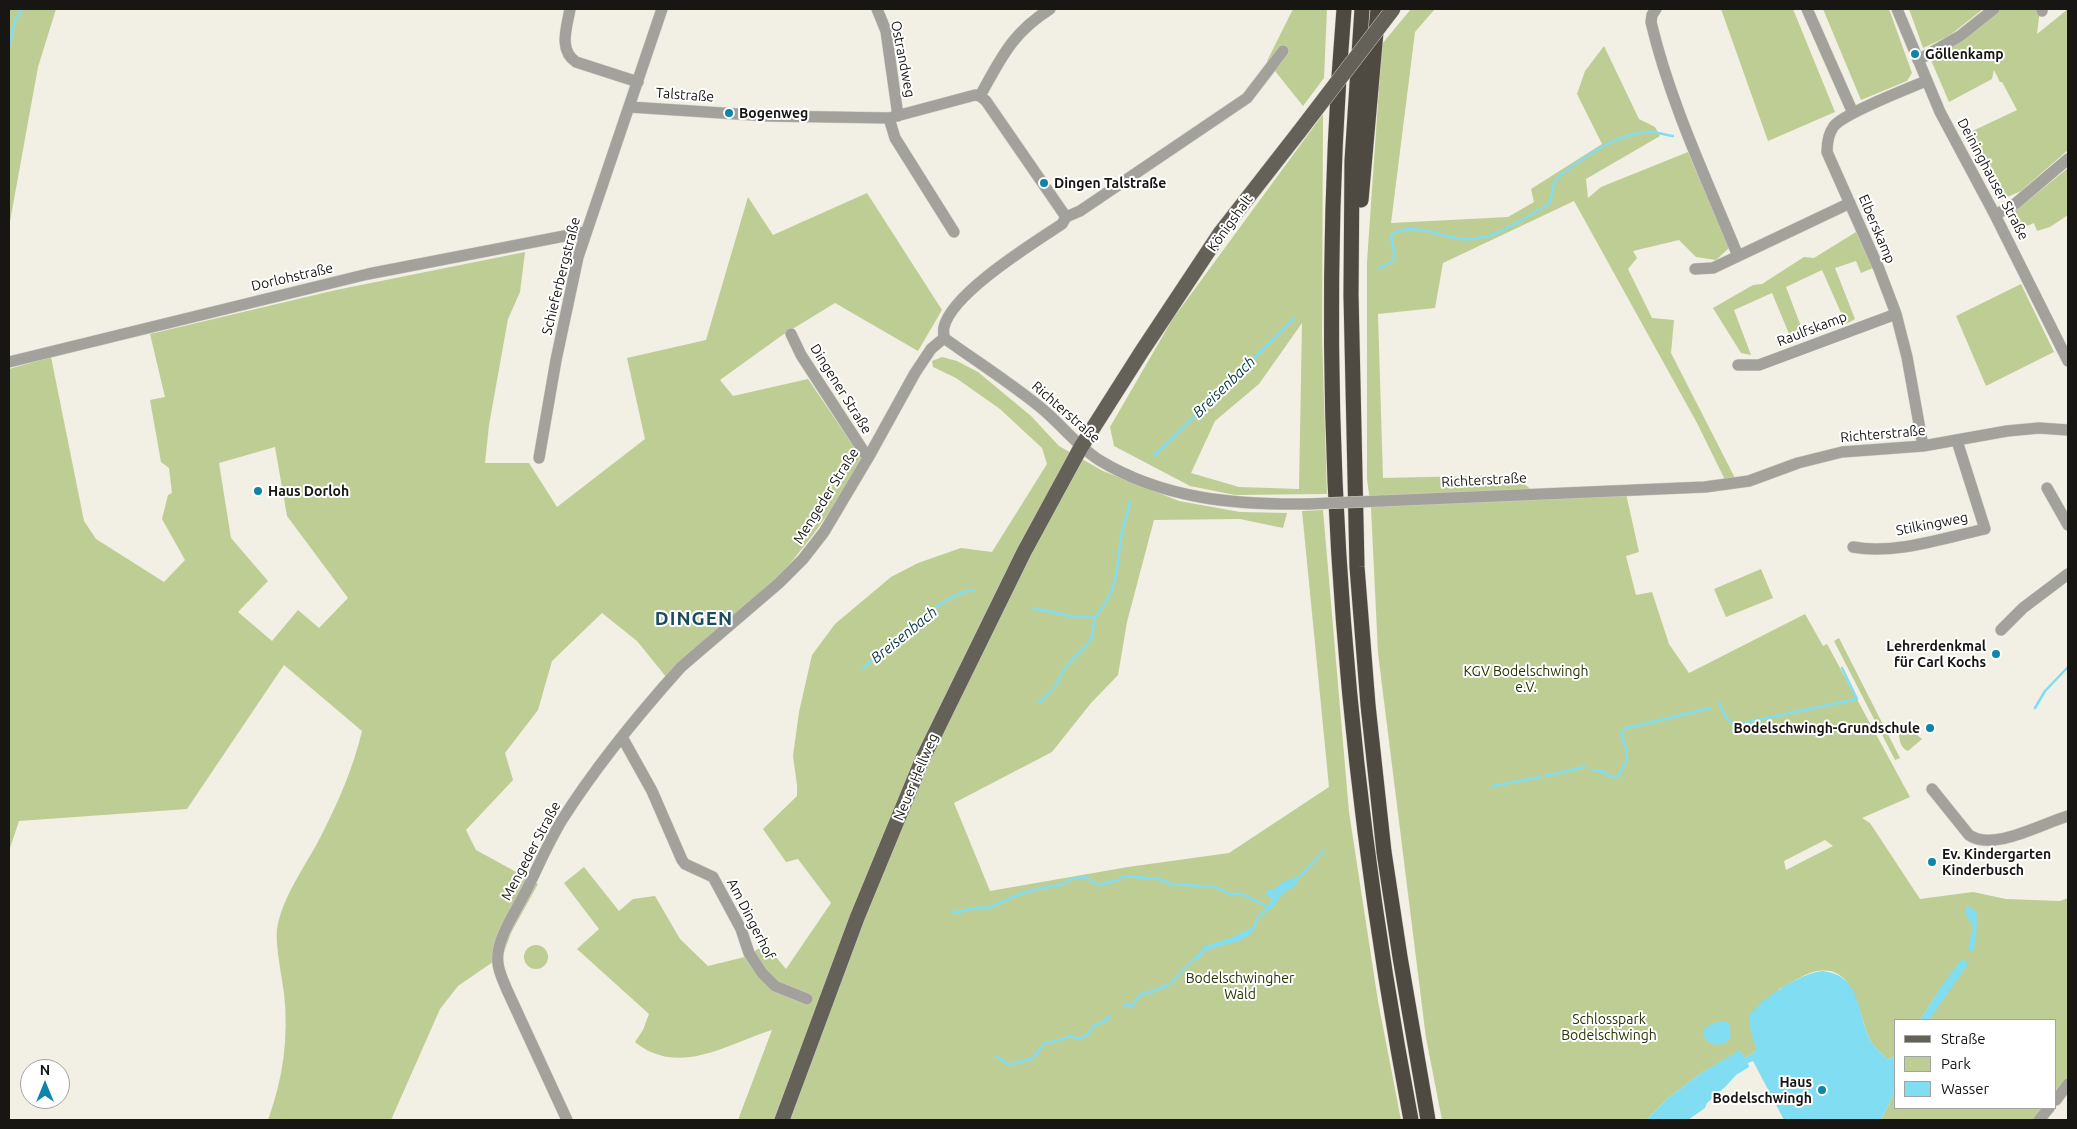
<!DOCTYPE html>
<meta charset="utf-8">
<style>
body{margin:0}
#map{position:relative;width:2077px;height:1129px;overflow:hidden;background:#f2efe4;font-family:Ubuntu,sans-serif}
canvas{display:block}
.frame{position:absolute;inset:0;border:10px solid #171612;pointer-events:none}
.legend{position:absolute;left:1894px;top:1019px;width:162px;height:90px;box-sizing:border-box;background:#fff;border:1px solid #a2a2a0;margin:0;padding:6px 9px;list-style:none;font-size:15px;color:#171612}
.legend li{display:flex;align-items:center;gap:10px;height:25px}
.legend b{width:25px;border:1px solid #a2a2a0}
.north{position:absolute;left:20px;top:1059px;width:50px;height:50px;box-sizing:border-box;background:#fff;border:1px solid #a2a2a0;border-radius:50%;rotate:0deg;font-size:14px;font-weight:700;line-height:20px;text-align:center;color:#171612}
.north::after{content:'';display:block;margin:auto;width:18px;height:22px;background:#0c85a9;clip-path:polygon(50% 0,100% 100%,50% 72%,0 100%)}
</style>
<div id="map">
<canvas width="2077" height="1129"></canvas>
<div class="frame"></div>
<ul class="legend">
<li><b style="height:6px;background:#646159"></b>Straße</li>
<li><b style="height:14px;background:#becd94"></b>Park</li>
<li><b style="height:14px;background:#80ddf2"></b>Wasser</li>
</ul>
<div class="north">N</div>
</div>
<script>
const c = document.querySelector('canvas').getContext('2d');
c.lineJoin = 'round';
function fillPath(path, color) { c.fillStyle = color; c.fill(path, 'evenodd'); }
function stroke(path, color, width, dash) { c.strokeStyle = color; c.lineWidth = width; c.lineCap = dash ? 'butt' : 'round'; c.setLineDash(dash || []); c.stroke(path); }
function label(font, color, halo, rows, align = 'center') {
  c.font = font + ' Ubuntu,sans-serif'; c.lineWidth = 4; c.setLineDash([]); c.textBaseline = 'middle'; c.strokeStyle = halo; c.fillStyle = color; for (const [text, x, y, turn = 0] of rows) {
    c.save(); c.translate(x, y); c.rotate((+turn || 0) * Math.PI / 180); c.textAlign = isNaN(turn) ? turn : align; if (halo) c.strokeText(text, 0, 0); c.fillText(text, 0, 0); c.restore();
  }
}
fillPath(new Path2D(`
 M9,9h47l-18,58 -29,160z
 M1293,9h34l-3,69 -21,28 -36,-45z
 M1411,9h24l-20,23 -24,191 117,-6 26,-15 -3,-13 71,-45 -25,-50 8,-23 19,-25 35,73 16,8 5,9 -74,43 2,19 13,-11 87,-35 41,96 -13,12 -20,-3 -17,-17 -46,11 4,7 -9,11 24,49 22,2 -3,33 64,125 -8,6 -30,-61 -123,-222 -131,62 -8,45 -57,6 5,164 131,-3 21,18 90,-4 14,63 -13,4 10,39 16,-3 17,52 20,29 116,-59 18,32 4,-2 83,153 -48,21 8,5 50,76 53,-7 33,7 54,2 8,-3v186l-12,16v-80h-127l4,-7 2,-16 -15,23h-24v35l-8,5c-4,-5 -10,-9 -14,-14 -17,-23 -14,-86 -61,-74 -11,3 -23,12 -34,17l-23,62 -11,7 -5,-7 -39,22 -34,26 -21,21h-204l-16,-82 -48,-385 -7,-145 -4,-29v-217l15,-218zM1825,840l8,6 -47,24 -2,-9z
 M1721,9h72l42,103 -67,29z
 M1823,9h66l23,64 -5,8 -46,19z
 M1909,9h74l-34,27 -26,12z
 M2002,9h38l-3,25 31,-25v141l-47,41 -21,9 -36,-65 53,-25 -15,-28h-2l-6,-12 -2,9 -43,23 -18,-42z
 M1323,114l-1,223 5,157 -92,1 -45,-9 -76,-40 -4,-19 62,-107zM1302,323l-3,166 -60,-2 -48,-14 24,-52 44,-37z
 M2068,168v47l-18,12 -13,4 -3,-8 -19,8 -5,-16z
 M867,193l75,117 -24,41 -83,-48 -54,33 -61,44 13,16 75,-17 55,81c-17,27 -34,54 -54,80 -40,52 -90,98 -138,143l-34,-42 -35,-28 -50,48 -14,49 -33,43 8,27 -47,50 10,20 62,34 -27,49 -8,22 -45,31 -18,23 -49,111h-123c15,-41 21,-83 16,-127 -2,-15 -9,-50 -7,-64 5,-31 27,-61 42,-89 18,-35 34,-71 43,-109l-78,-66 -97,144 -168,12 -10,30v-482l42,-12 33,164 12,18 68,43 21,-22 -23,-41 6,-24 4,-2 -3,-25 -8,-6 -11,-62 15,-3 -15,-63 186,-44 189,-38 -5,40 -12,27 -19,106 -4,38h44l28,44 88,-68 -18,-81 79,-18 42,-143 25,38zM275,447l12,69 61,82 -29,30 -21,-18 -26,31 -34,-29 30,-31 -37,-43 -12,-75z
 M1856,232l17,36 -12,5 -5,-12 -21,7 20,51 -9,5 -24,-54 -36,17 19,50 -13,4 -20,-48 -38,17 17,45 -10,-2 -28,-45 40,-23 9,-1 42,-27 10,1z
 M2021,284l33,68 -68,34 -30,-70z
 M942,357l15,4 21,11 53,44 28,30 44,25 76,30 61,11 47,1 -4,15 -43,-9 -86,1 -27,102 -9,53 -27,28 -39,49 -98,51 36,88 138,-24 101,-14 100,-66 -27,-276 21,-1 26,302 29,189 23,119h-663l34,-90c-37,11 -81,40 -121,22 -5,-2 -11,-6 -16,-10l8,-12 6,-16 -72,-65 22,-20 -35,-46 20,-16 35,44 14,-12 22,-3 25,43 28,27 41,-10 29,27 -26,-30 13,-9 21,25 45,-66 -33,-44 -12,3 -23,-33 34,-33v-11l-4,-29 6,-44 13,-57 23,-31 56,-47 27,-14 43,-15 31,4 55,-88 -5,-16 -42,-39 -44,-31 -23,-11 -1,-6z
 M1761,569l12,29 -47,19 -12,-28z
 M1839,638l61,120 -5,2 -61,-119z
 M1896,724l9,1 17,14 -14,12c-11,-5 -7,-16 -12,-27z
 M524 957a12 12 0 1 1 24 0a12 12 0 1 1-24 0Z
 M1896,1089v19h153l-5,6 6,6h-169z`), '#becd94');
fillPath(new Path2D(`
 M1294,878l4,3c-3,9 -13,8 -18,16 -4,5 -7,12 -13,14l-1,-2 6,-10 -6,-5v-3l9,-2 8,-7z
 M1969,906l8,7c-1,14 1,26 -4,38l-5,-2 5,-22 -8,-15 1,-5z
 M1255,926l-3,7 -13,8 -26,7 -9,4 -5,7h-6l12,-13 26,-8z
 M1961,960l6,1 1,3 -39,56h-9l21,-33z
 M1822,971c43,4 33,48 52,75 4,5 10,9 14,14l8,-5v34l-15,31h-97l-31,-59 -5,2 1,4 -13,8 -10,11 -19,17 -2,5 -17,12h-42l21,-21 34,-26 39,-23 5,8 11,-7v-3l-6,-21v-13c14,-17 49,-40 72,-43z
 M1724,1021l5,2 2,14 -6,6 -8,2c-9,-1 -21,-12 -9,-19 4,-3 11,-4 16,-5z`), '#80ddf2');
stroke(new Path2D(`
 M9,47l6,-27 7,-11
 M1378,269l12,-6 5,-5 -4,-22c16,-16 51,1 71,3 31,3 62,-21 88,-36l4,-19 3,-6c26,-20 63,-48 97,-46 6,1 12,3 19,4
 M1154,456l141,-138
 M1033,608l41,9h21c26,-30 20,-49 27,-84 2,-11 6,-21 8,-31
 M862,669c23,-20 83,-78 112,-79
 M1039,703l18,-19 7,-15 27,-29 4,-23
 M1719,703l7,15 8,7 123,-26 -15,-31
 M2035,708l10,-17 23,-24
 M1592,770l12,2 6,5h8l9,-17 -1,-12 -5,-13 3,-6 86,-21
 M1546,776l39,-9
 M1493,786l48,-9
 M1295,881l29,-30
 M952,912c12,1 23,-7 36,-4l32,-14 17,-5 24,-4 11,-6 13,-2 13,8 21,-5 5,-4 35,3 12,5 44,3 14,7h13l26,13
 M1254,927l3,-9 10,-9
 M1173,982c6,-10 15,-16 22,-24
 M1124,1006l2,-2 6,2 9,-12 13,-3 16,-7
 M996,1056l13,9 23,-6 13,-16c10,-1 17,-4 26,-7 10,7 19,-3 24,-11l9,-3 6,-6`), '#80ddf2', 2.5);
const minor = new Path2D(`
 M570,9c-3,18 -12,41 6,53l62,20
 M877,9l9,22 12,85
 M1656,9l-4,6 -1,7c19,81 56,158 87,234
 M1807,9l46,104
 M1897,9l43,103 55,103 73,146
 M2042,11v-2
 M1918,60l42,-24 34,-27
 M980,96c21,-38 32,-63 70,-87
 M630,107l138,9 121,2 86,-23 5,1 6,5 80,116
 M889,118l6,20 59,94
 M1995,215l20,-11 53,-45
 M1695,269l18,-1 137,-65
 M791,334l10,21 67,103
 M944,338c0,-3 -1,-8 0,-11 8,-34 88,-83 118,-103l4,-7 14,-6 167,-113 36,-47
 M944,338c32,23 65,44 96,69 21,17 36,38 59,53 64,39 136,45 209,44
 M9,362l359,-88 217,-42
 M1738,365h21l137,-51
 M1923,446l-16,-89 -11,-43 -17,-45 -52,-117c0,-9 1,-18 7,-26 11,-13 73,-37 92,-45
 M539,458l17,-98 22,-103 84,-248
 M2047,488l21,37
 M1381,501l324,-14 44,-6 49,-18 44,-11 81,-6 84,-15 32,-3 29,2
 M1853,547c41,8 91,-9 132,-18l-28,-88
 M2001,630l22,-22 45,-34
 M622,737l30,54 30,69 3,4 28,13 28,52 8,24 13,20 13,13 32,13
 M1932,789l37,46c24,17 74,-12 99,-19
 M2056,1100l12,-16
 M567,1120l-60,-130c-5,-12 -11,-24 -9,-37 2,-19 19,-44 28,-62 12,-24 22,-48 36,-71 34,-54 76,-105 119,-153l98,-84 24,-24 21,-27 44,-74 47,-85 16,-24 13,-11
 M2039,1120l10,-12`);
const major = new Path2D(`
 M782,1120l75,-202 66,-160 101,-206 57,-105 61,-96 79,-119 78,-100`);
const highway = new Path2D(`
 M1344,9c-31,372 -3,745 67,1111
 M1362,9l-10,152 -1,134 6,272 11,138 16,147 16,105 28,163
 M1361,200l17,-191`);
stroke(minor, '#cfccc2', 12);
stroke(major, '#cfccc2', 16);
stroke(highway, '#cfccc2', 16);
stroke(minor, '#a3a19c', 11);
stroke(major, '#646159', 15);
stroke(highway, '#4e4a42', 15);
const minorBridge = new Path2D(`
 M1308,504l73,-3`);
const majorBridge = new Path2D(`
 M1299,132l94,-123`);
stroke(minorBridge, '#cfccc2', 12, []);
stroke(majorBridge, '#cfccc2', 16, []);
stroke(minorBridge, '#a3a19c', 11);
stroke(majorBridge, '#646159', 15);
for (const [x, y, r, color] of [
 [1915,54,5,"#0c85a9"],
 [729,113,5,"#0c85a9"],
 [1044,183,5,"#0c85a9"],
 [258,491,5,"#0c85a9"],
 [1996,654,5,"#0c85a9"],
 [1930,728,5,"#0c85a9"],
 [1932,862,5,"#0c85a9"],
 [1822,1090,5,"#0c85a9"]
]) { const dot = new Path2D(); dot.arc(x, y, r, 0, 2 * Math.PI); c.fillStyle = color; c.fill(dot); stroke(dot, '#fff', 2); }
label('bold 14px', '#171612', '#fff', [
 ["Göllenkamp",1925,54],
 ["Bogenweg",739,113],
 ["Dingen Talstraße",1054,183],
 ["Haus Dorloh",268,491],
 ["Lehrerdenkmal",1986,646,"right"],
 ["für Carl Kochs",1986,662,"right"],
 ["Bodelschwingh-Grundschule",1920,728,"right"],
 ["Ev. Kindergarten",1942,854],
 ["Kinderbusch",1942,870],
 ["Haus",1812,1082,"right"],
 ["Bodelschwingh",1812,1098,"right"]
], 'left');
label('14px', '#171612', '#fff', [
 ["Ostrandweg",903,59,79],
 ["Talstraße",685,95,4],
 ["Deininghauser Straße",1993,179,62],
 ["Königshalt",1230,223,-54],
 ["Elberskamp",1877,229,67],
 ["Schieferbergstraße",561,276,-76],
 ["Dorlohstraße",292,277,-13],
 ["Raulfskamp",1812,329,-21],
 ["Dingener Straße",841,389,58],
 ["Richterstraße",1066,412,41],
 ["Richterstraße",1883,434,-5],
 ["Richterstraße",1484,480,-3],
 ["Mengeder Straße",826,496,-58],
 ["Stilkingweg",1932,524,-11],
 ["Neuer Hellweg",916,777,-67],
 ["Mengeder Straße",531,851,-62],
 ["Am Dingerhof",751,919,63]
]);
label('14px', '#283200', '#fff', [
 ["KGV Bodelschwingh",1526,671],
 ["e.V.",1526,687],
 ["Bodelschwingher",1240,978],
 ["Wald",1240,994],
 ["Schlosspark",1609,1019],
 ["Bodelschwingh",1609,1035]
]);
label('italic 15px', '#093640', '#fff', [
 ["Breisenbach",1224,387,-44],
 ["Breisenbach",904,635,-39]
]);
c.letterSpacing = '1px';
label('bold 19px', '#1b4c5e', '#fff', [
 ["DINGEN",694,619]
]);
c.letterSpacing = '0px';
</script>
